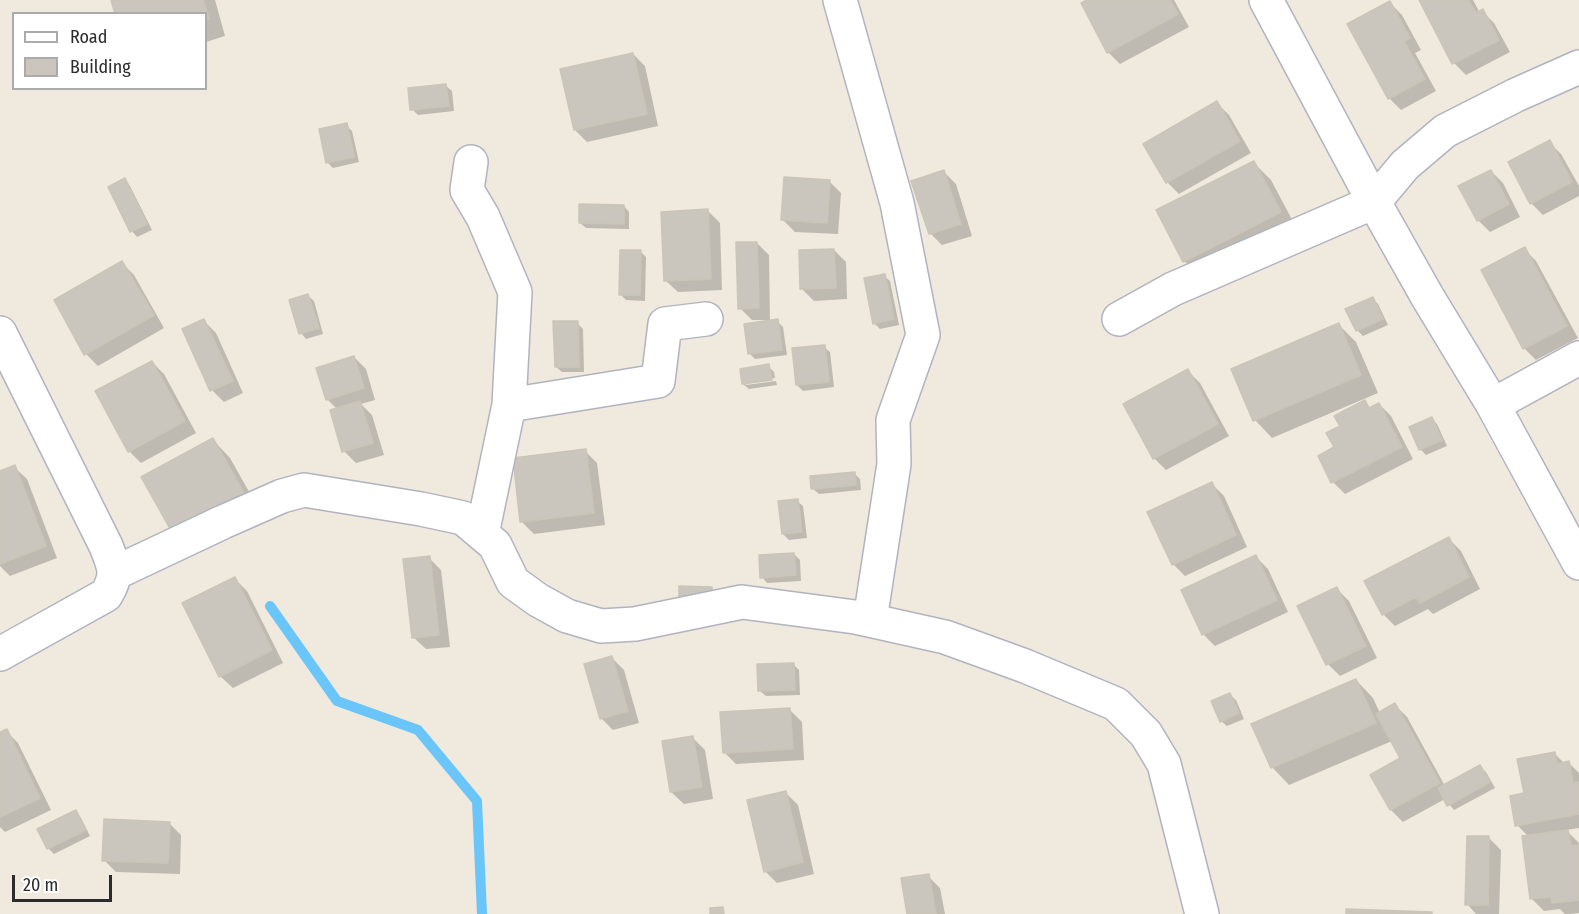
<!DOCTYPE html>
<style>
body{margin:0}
#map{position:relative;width:1579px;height:914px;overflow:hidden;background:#efe9de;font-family:"Fira Sans Condensed",sans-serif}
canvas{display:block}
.legend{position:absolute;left:12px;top:12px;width:195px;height:78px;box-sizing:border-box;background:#fff;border:2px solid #ababab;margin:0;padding:8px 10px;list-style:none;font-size:18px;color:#2c2c2c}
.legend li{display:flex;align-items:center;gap:12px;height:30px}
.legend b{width:30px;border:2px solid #ababab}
.scale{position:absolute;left:12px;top:875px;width:100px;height:27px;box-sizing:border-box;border:3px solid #2c2c2c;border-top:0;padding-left:8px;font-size:18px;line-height:21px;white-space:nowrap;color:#2c2c2c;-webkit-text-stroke:4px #fff;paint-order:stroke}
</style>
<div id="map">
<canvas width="1579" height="914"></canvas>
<ul class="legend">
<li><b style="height:8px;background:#fff"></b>Road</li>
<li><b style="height:16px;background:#cac6bd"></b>Building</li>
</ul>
<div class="scale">20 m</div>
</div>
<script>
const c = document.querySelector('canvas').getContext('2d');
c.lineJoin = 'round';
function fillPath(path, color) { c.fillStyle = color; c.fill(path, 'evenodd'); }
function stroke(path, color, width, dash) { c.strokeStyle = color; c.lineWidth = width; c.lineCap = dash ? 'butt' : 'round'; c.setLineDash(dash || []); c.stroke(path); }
fillPath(new Path2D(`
 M113,0h102l10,36 -19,6v-28z
 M1090,0h84l15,27 -69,37 -12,-12z
 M1421,0h52l7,13 2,-2 12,12 16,29 -44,23 -12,-12z
 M1390,3l12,12 19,35 -6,3 21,38 -35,19 -12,-12z
 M633,54l12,12 13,60 -71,16 -12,-12z
 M446,86l6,5 2,20 -36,4 -6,-6z
 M1217,103l12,12 22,38 -72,41 -12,-12 -22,-37z
 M346,125l6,6 7,31 -26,6 -6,-6z
 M1549,142l12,12 18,32v10l-36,19 -12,-12z
 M1254,163l17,17 26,49 -95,49 -18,-17z
 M1491,171l12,12 17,34 -30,15 -12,-12z
 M944,172l12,12 16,52 -30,9 -12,-12z
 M124,180l6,6 22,44 -15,7 -5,-6z
 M829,181l12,12 -3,41 -43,-2 -12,-12z
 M624,206l5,6v17l-43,-1 -6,-5z
 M708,211l12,12 2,67 -44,2 -13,-12z
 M757,243l12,12 1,67 7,-1 6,6 4,28 -32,4 -6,-6 19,-33h-16l-12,-12z
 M1524,249l12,12 42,77 -42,22 -12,-12z
 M834,250l12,12 1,37 -33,2 -12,-12z
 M641,252l5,5 -1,44 -19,-1 -6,-6z
 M122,263l12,12 30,53 -66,38 -12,-12z
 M884,276l6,5 9,44 -19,4 -6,-6z
 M308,296l6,5 9,33 -17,5 -5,-6z
 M1372,298l6,6 10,21 -25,11 -6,-6z
 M204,321l12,12 27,60 -19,9 -12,-12z
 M577,323l6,6 1,43h-22l-6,-5z
 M1339,325l17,17 22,51 -106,45 -17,-18z
 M824,347l6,5 4,35 -31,4 -6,-6z
 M354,357l12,12 9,31 -14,4 11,11 12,40 -28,8 -12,-12 -6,-41 -11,-11z
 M152,362l12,12 32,59 -55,30 -12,-12z
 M768,366l6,6 1,6 -29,4v3l30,-4 1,4 -28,4 -6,-5z
 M1188,371l12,12 29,53 -63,34 -12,-12z
 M1365,402l6,7 8,-5 12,12 22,43 -68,35 -12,-12 3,-34 6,-21z
 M1432,419l5,5 10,22 -21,9 -6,-6z
 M213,440l17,18 31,55 -118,-35z
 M585,451l12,12 8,62 -71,9 -12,-12z
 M14,467l13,12 30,79 -47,18 -10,-10v-93z
 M854,473l6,6 1,11 -42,4 -6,-5z
 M1212,484l12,12 23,51 -62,29 -12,-12z
 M797,501l6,5 4,32 -18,2 -6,-6z
 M1449,539l12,12 19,38 -47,25 -5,-5 -33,17 -12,-12z
 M794,554l6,6 1,21 -34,2 -5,-6z
 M1256,557l12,12 20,43 -73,34 -12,-12z
 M429,558l12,12 9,77 -24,2 -13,-12z
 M235,579l12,12 36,72 -50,25 -13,-12z
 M1337,589l12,12 28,57 -37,18 -12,-12 -29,-57z
 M612,658l12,12 15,53 -26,7 -12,-12z
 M793,664l6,6 1,25 -34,1 -6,-5z
 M1356,680l17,18 7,15 15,-8 12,12 38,69 35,-19 6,5 9,16 -41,22 -9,-11 -42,23 -12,-12 -19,-35 30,-16 -10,-18 -103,44 -17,-18z
 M1230,695l6,5 8,19 -17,7 -6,-5z
 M790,710l12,12 2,38 -68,4 -12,-12z
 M6,731l12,12 33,67 -46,22 -5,-5v-93z
 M693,738l12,12 8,49 -29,5 -13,-12z
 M1555,754l10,10 4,-1 10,10v55l-13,2 13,13v70l-9,1h-5l-5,-5 -16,2 -12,-12 -3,-62 -12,-12 8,-31z
 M786,793l12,12 16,69 -37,9 -12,-12z
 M75,812l6,6 9,18 -36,18 -6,-6z
 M169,823l12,12 -1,39 -64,-2 -12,-12z
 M1489,838l12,12 -2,64h-23l-9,-10z
 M928,876l12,12 5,26h-36z`), '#0003');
stroke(new Path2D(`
 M270,606l67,95 81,29 59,71 5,113`), '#6ac5f8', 10);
const building = new Path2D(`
 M111,0h92l6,19 -3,1v-6h-91z
 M1087,0h83l8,14 -71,39 -26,-50z
 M1419,0h49l8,13 7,-4 16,31 -47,24z
 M1390,1l20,37 -6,3 21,38 -37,20 -41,-75z
 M633,53l14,61 -73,16 -14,-61z
 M446,84l3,22 -39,4 -2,-22z
 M1217,101l23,40 -74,42 -23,-39z
 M347,123l7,34 -28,6 -7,-34z
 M1550,140l22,42 -42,22 -22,-42z
 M1254,161l27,51 -98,50 -27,-52z
 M944,170l17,54 -32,10 -18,-53z
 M1491,170l18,34 -32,17 -19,-35z
 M784,177l46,3 -3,43 -46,-3z
 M125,178l22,46 -17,8 -22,-45z
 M579,204l45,1v19l-45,-1z
 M708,209l3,70 -47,2 -3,-69z
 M736,242h21l2,66 -21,1z
 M1525,247l42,79 -44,23 -42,-79z
 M834,249l2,39 -36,1 -1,-39z
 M620,250h21l-1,45h-21z
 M122,261l32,54 -70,40 -30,-55z
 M885,274l9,45 -21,5 -9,-46z
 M308,294l11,34 -20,6 -10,-34z
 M1373,297l10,22 -27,12 -11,-22z
 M204,319l29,62 -23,10 -28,-62z
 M778,319l4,31 -34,4 -4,-30z
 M553,321h25l1,46h-24z
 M1339,323l22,52 -108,46 -22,-52z
 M825,345l4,37 -33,3 -4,-37z
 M354,356l10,32 -38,12 -10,-32z
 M152,361l33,60 -57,31 -33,-61z
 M769,364l3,16 -30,4 -2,-15z
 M1188,369l30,55 -65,35 -30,-55z
 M1365,400l4,8 10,-5 23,44 -71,36 -13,-27 16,-9 -8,-14 14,-7 -6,-10z
 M360,401l13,42 -31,9 -12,-42z
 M1432,417l10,23 -23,10 -10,-23z
 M213,438l32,57 -72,39 -32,-57z
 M586,449l8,64 -74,9 -7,-64z
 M15,465l31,81 -46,18v-93z
 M855,472l1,13 -45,4 -1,-13z
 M1212,482l24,53 -64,30 -25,-53z
 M798,499l4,33 -20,2 -4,-33z
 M1449,537l20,40 -49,26 -4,-6 -34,18 -18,-34z
 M794,553l2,22 -36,3 -1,-23z
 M1256,555l21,45 -75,35 -21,-45z
 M430,556l9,79 -27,3 -9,-79z
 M235,577l37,73 -53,27 -37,-74z
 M679,586l33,1 -1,16 -32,-1z
 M1337,587l29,59 -40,19 -29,-59z
 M612,656l16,55 -28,8 -16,-55z
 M794,663l1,27 -37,1 -1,-27z
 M1356,679l20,44 -105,45 -20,-44z
 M1230,693l9,20 -19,9 -9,-21z
 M1395,703l45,80 -50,27 -20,-35 30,-17 -24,-44z
 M790,708l3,41 -70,4 -3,-41z
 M7,729l33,69 -40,19v-85z
 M693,736l9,51 -32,5 -8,-51z
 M1555,752l2,12 12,-3 4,22 6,-1v32l-64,12 -5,-30 14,-3 -7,-34z
 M1480,765l10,17 -43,24 -9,-18z
 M786,791l17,71 -39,10 -17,-72z
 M76,810l10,20 -39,19 -10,-20z
 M104,819l66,3 -2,41 -66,-2z
 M1568,830l3,16 8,-1v55l-27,3 -1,-6 -21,2 -8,-63z
 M1467,836h22l-1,69h-23z
 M929,874l7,40h-29l-6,-36z
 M723,907l1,7h-14v-6z
 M1346,909l86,3v2h-86z`);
fillPath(building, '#cac6bd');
stroke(building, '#cbc5b7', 1.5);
const minor = new Path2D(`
 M840,0l57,203 26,132 -30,85 1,44 -24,156
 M1266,0l108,202 53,94 66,109 86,158
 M471,162l-4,28 16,27 32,75 -6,113 -27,129
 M1119,319l54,-30 201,-87 31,-37 40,-34 71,-36 63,-28
 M0,333l106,213c8,21 13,28 0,49l-106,59
 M509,405l149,-24 7,-57 41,-5
 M1493,405l86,-47
 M115,573l108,-51 59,-26 22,-6 117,19 42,9 32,27 18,37 25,18 29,16 34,10 34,-2 107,-22 113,15 90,20 80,29 91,38 30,30 18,30 38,150`);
stroke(minor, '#b2b3c1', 36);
stroke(minor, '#fff', 33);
</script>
